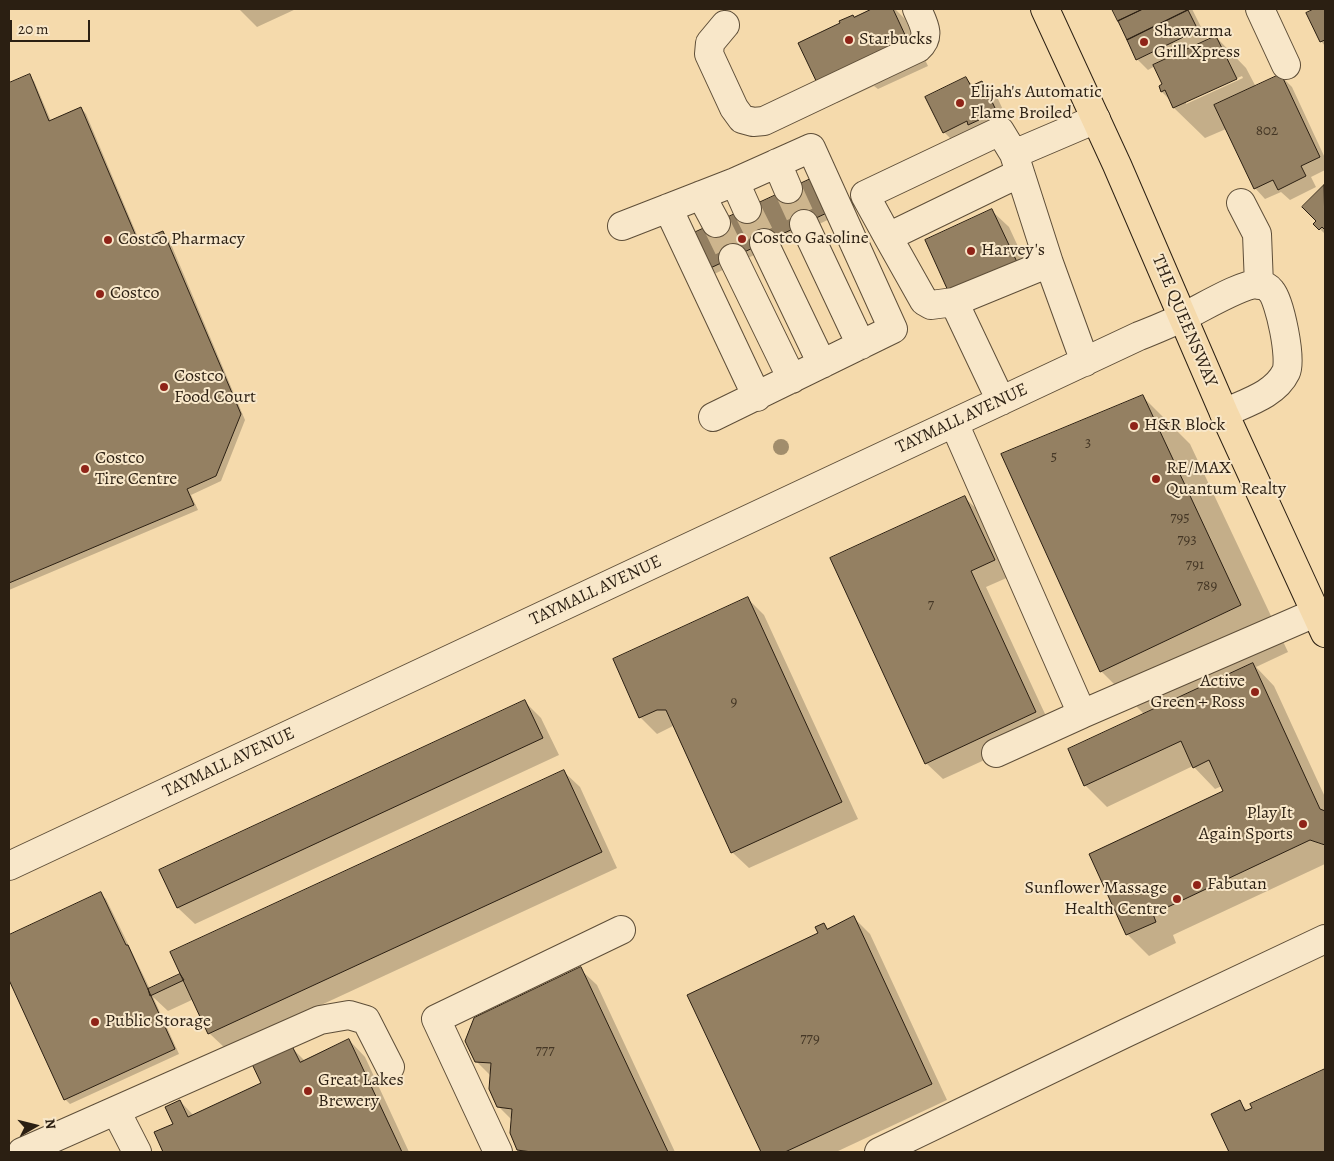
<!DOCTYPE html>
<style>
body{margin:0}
#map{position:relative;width:1334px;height:1161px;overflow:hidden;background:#f5daac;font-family:Alegreya,serif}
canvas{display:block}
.frame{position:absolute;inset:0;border:10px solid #2b1f12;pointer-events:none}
.north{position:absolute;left:10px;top:1101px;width:50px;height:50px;-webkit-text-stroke:4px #f8e7c9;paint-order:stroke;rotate:82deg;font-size:14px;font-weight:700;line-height:20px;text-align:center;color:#2b1f12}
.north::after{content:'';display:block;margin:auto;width:18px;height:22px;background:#2b1f12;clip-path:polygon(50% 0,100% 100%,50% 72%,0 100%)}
.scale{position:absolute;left:10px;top:20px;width:80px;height:22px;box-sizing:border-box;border:2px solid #2b1f12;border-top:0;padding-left:6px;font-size:15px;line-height:18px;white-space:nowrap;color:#2b1f12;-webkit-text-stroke:4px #f8e7c9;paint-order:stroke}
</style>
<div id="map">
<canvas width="1334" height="1161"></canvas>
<div class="frame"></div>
<div class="north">N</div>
<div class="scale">20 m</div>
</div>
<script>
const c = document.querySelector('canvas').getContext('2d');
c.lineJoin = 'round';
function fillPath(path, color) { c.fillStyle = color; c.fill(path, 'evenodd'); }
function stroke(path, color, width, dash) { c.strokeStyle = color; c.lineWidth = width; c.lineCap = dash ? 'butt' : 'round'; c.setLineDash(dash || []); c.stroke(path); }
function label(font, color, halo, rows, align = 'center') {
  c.font = font + ' Alegreya,serif'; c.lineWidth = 4; c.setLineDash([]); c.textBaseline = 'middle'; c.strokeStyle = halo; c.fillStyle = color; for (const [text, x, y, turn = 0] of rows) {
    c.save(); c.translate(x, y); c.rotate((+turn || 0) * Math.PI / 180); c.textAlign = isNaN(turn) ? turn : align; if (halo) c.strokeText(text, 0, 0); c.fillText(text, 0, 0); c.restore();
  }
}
fillPath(new Path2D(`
 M239,9h57l-39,18z
 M875,9h20l10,10 23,47 -50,23 -4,-3 -37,17 -17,-16 35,-69z
 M1113,9h79l16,32 8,-4 30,31 10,19 25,-11 11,11 33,71v12l-14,7 5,10 -26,13 -9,-8 -16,7 -10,-11 -29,-59 -21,9 -31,-30 -3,-7 -9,-9 -2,-6 4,-1 -9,-19 -7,4 -11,-11zM1242,76l1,2 -57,26v-3z
 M1317,9h8v37l-4,-5 -14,-28z
 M29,76l5,5 17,40 30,-13 5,6 54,128 23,-10 5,5 77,183 -24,61 -30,14 7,15 -189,80v-506z
 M966,79l8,7 7,-3 17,16 12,26 -50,23 -16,-16z
 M817,177l21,38 -130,62 -5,-5z
 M1324,187l1,1v46l-10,-10 3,-3 -14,-14z
 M992,211l17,16 24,52 -17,11 -18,9 -3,-3z
 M1143,397l47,47 98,208 -32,15 18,19 51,111v67l-152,71 3,8 -27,13 -22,-22 98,-143 -3,-5 -7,3 -22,-23 -86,41 -22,-22 60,-70 -44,-44z
 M965,498l17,16 29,62 -25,11 66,142 -109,50 -17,-16z
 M747,598l17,17 94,204 -109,49 -17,-16 -59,-126 -16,8 -17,-17z
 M525,702l16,16 18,37 -364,169 -17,-16 -17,-38z
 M563,771l17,16 37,81 -391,181 -17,-16 -15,-34 -26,12 -15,-14 26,57 -109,50 -5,-5 -56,-122v-41l92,-42 5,5 44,90 32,-15z
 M854,918l16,16 77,166 -111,52h-74l-73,-157 131,-61 3,-10 5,5z
 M580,969l17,16 78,167h-154l-3,-2 -6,-30 -14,-14 -7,-30 -15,-15z
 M349,1040l16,17 44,95h-245l-8,-19 19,-9 5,-23 14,15 68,-33 30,-35 13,13z
 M1325,1070v82h-95l-18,-38 27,-12 9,9 6,-3 -2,-3z`), '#0003');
const building = new Path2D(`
 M872,9h21l19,41 -93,37 -21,-44 42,-20 -1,-2 14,-6 1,2z
 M1112,9h31l-25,12z
 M1143,9h45v1l-61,30 -9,-19z
 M1314,9h11v31l-5,2 -14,-29z
 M1188,10l10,20 -62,30 -9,-20z
 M1216,36l21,43 -64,29 -8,-18 -4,2 -2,-6 3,-2 -9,-19z
 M30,74l19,47 32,-14 57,134 25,-10 78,183 -25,62 -29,13 7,16 -185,78v-500z
 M1281,74l39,83 -19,9 5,10 -28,14 -5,-10 -19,9 -40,-84z
 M966,77l5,9 11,-5 13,27 -18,9 2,3 -11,5 -1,-4 -24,12 -18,-36z
 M817,176l16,34 -131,62 -17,-35z
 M1324,185l1,43 -1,1 -2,-2 -3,3 -6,-6 3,-3 -14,-14z
 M992,209l25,53 -68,31 -24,-53z
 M1143,395l98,210 -141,67 -99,-218z
 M965,496l30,64 -24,11 65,141 -111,52 -95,-206z
 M748,597l94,205 -111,51 -65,-143h-9l-18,8 -26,-59z
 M1253,663l67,146 5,2v34l-15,-5 -157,74 3,8 -30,13 -37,-81 134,-63 -14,-31 -16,8 -12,-27 -97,45 -16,-37z
 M525,700l18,38 -366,170 -18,-38z
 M564,770l38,82 -394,182 -38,-82z
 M101,892l25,53h2l47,104 -111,51 -55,-120v-45z
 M854,916l78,168 -147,68h-24l-74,-157 131,-62 -3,-6 9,-4 3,6z
 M581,967l87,185h-136l-15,-2 -7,-17 2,-24 -15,-2 -8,-18 2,-26 -16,-1 -10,-21 9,-23z
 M180,974l4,6 -34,16 -2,-7z
 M349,1039l53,113h-239l-9,-20 19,-8 -8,-17 15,-7 8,17 73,-34 -9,-19 40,-18 8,16z
 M1325,1069v83h-96l-18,-38 29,-14 5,11 7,-3 -2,-4z`);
fillPath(building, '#948062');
stroke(building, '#2b1f12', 1);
stroke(new Path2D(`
 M788,189l16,35
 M747,209l17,34
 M716,223l17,35`), '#cdb58d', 28, [28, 14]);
const minor = new Path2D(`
 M1260,9l26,56
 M725,25l-15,18 -1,11 25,54 8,11 11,3 11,-1 154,-73c14,-12 5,-25 -1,-39
 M1014,154l82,-35
 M777,163l11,26
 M735,182l12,27
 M701,195l15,28
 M1241,203l16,31 2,51
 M668,208l89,189
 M804,224l57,121
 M622,226l113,-44 76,-34 82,181 -180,88
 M888,237l132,-64
 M764,243l58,121
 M733,258l59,121
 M1049,263l-95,39 -23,3 -7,-4 -36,-64 -23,-42 135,-64 14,23 35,109 36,99
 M954,302l47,99
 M954,423l128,291 -86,39
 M1082,714l233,-101
 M9,866l1130,-530c15,-6 31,-12 46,-20 17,-8 56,-32 73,-32 5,0 10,3 13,7 9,10 21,69 15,81 -11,23 -41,31 -62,41
 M116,1111l21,41
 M22,1152l298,-132 29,-5 17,5 24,47
 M498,1152l-62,-133 185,-89
 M879,1152l247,-119 199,-94`);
const major = new Path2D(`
 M1045,9l72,156 107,248 101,220`);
stroke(minor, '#5e4e38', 30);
stroke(major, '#2b1f12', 30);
stroke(minor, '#f8e7c9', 28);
stroke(major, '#f5daac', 28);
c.fillStyle = '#a18d6c';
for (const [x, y] of [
 [781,447]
]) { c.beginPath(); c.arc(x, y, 8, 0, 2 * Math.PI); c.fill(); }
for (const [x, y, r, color] of [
 [849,40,5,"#8f2418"],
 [1144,42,5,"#8f2418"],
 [960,103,5,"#8f2418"],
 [742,239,5,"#8f2418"],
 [108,240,5,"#8f2418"],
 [971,251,5,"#8f2418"],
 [100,294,5,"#8f2418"],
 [164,387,5,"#8f2418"],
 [1134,426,5,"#8f2418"],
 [85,469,5,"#8f2418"],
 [1156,479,5,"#8f2418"],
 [1255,692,5,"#8f2418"],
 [1303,824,5,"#8f2418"],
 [1197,885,5,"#8f2418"],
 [1177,899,5,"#8f2418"],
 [95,1022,5,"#8f2418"],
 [308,1091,5,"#8f2418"]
]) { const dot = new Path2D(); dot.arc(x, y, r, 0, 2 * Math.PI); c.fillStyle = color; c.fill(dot); stroke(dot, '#f8e7c9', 2); }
label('15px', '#453726', null, [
 ["802",1267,131],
 ["3",1088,443],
 ["5",1054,457],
 ["795",1180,518],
 ["793",1187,540],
 ["791",1195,565],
 ["789",1207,586],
 ["7",931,605],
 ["9",734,702],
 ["779",810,1039],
 ["777",545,1051]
]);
label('18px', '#2b1f12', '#f8e7c9', [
 ["Shawarma",1154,32],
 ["Grill Xpress",1154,53],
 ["Starbucks",859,40],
 ["Elijah's Automatic",970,93],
 ["Flame Broiled",970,114],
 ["Costco Gasoline",752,239],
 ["Costco Pharmacy",118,240],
 ["Harvey's",981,251],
 ["Costco",110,294],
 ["Costco",174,377],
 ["Food Court",174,398],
 ["H&R Block",1144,426],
 ["Costco",95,459],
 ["Tire Centre",95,480],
 ["RE/MAX",1166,469],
 ["Quantum Realty",1166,490],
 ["Active",1245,682,"right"],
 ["Green + Ross",1245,703,"right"],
 ["Play It",1293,814,"right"],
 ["Again Sports",1293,835,"right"],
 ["Fabutan",1207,885],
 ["Sunflower Massage",1167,889,"right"],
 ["Health Centre",1167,910,"right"],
 ["Public Storage",105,1022],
 ["Great Lakes",318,1081],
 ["Brewery",318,1102]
], 'left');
label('18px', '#2b1f12', '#f8e7c9', [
 ["THE QUEENSWAY",1184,321,67],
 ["TAYMALL AVENUE",962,419,-25],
 ["TAYMALL AVENUE",596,591,-25],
 ["TAYMALL AVENUE",229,763,-25]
]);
</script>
